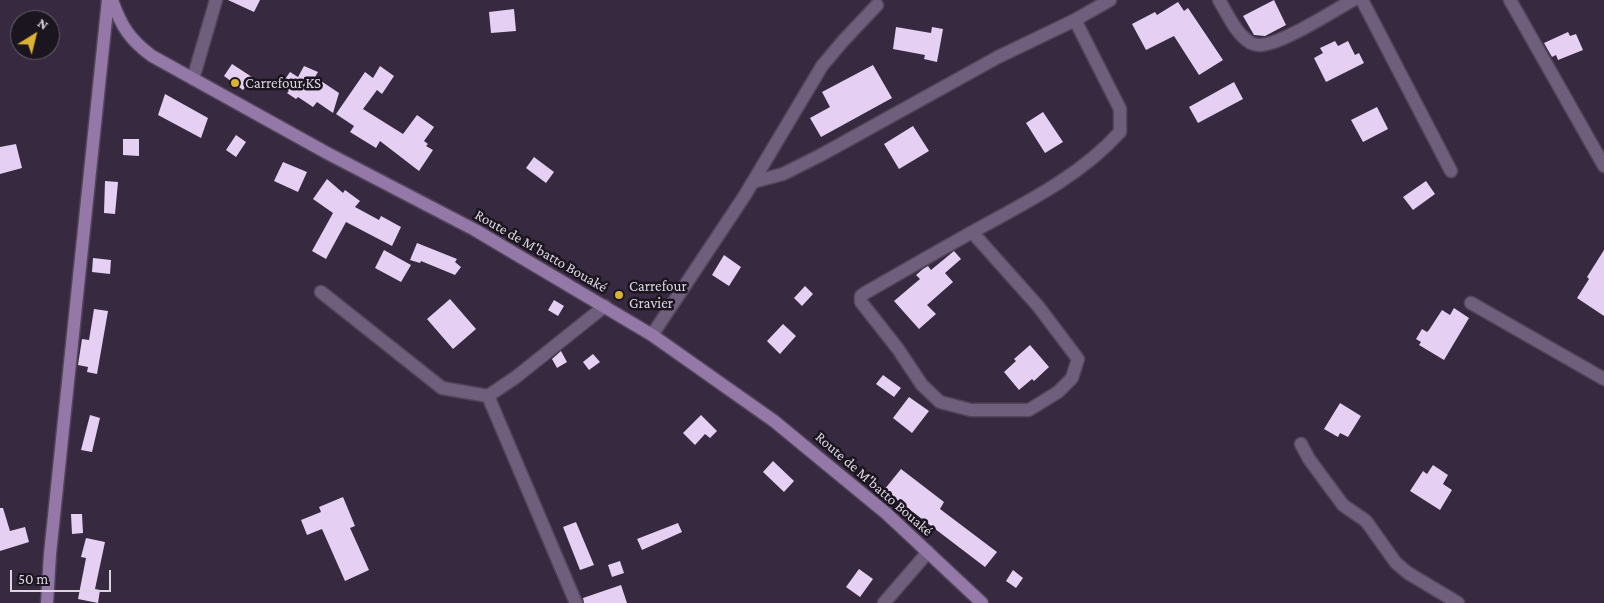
<!DOCTYPE html>
<meta charset="utf-8">
<style>
body{margin:0}
#map{position:relative;width:1604px;height:603px;overflow:hidden;background:#372a40;font-family:"Crimson Pro",serif}
canvas{display:block}
.north{position:absolute;left:10px;top:10px;width:50px;height:50px;box-sizing:border-box;background:#1b151f;border:1px solid #69616d;border-radius:50%;rotate:36deg;font-size:14px;font-weight:700;line-height:20px;text-align:center;color:#ddd4e2}
.north::after{content:'';display:block;margin:auto;width:18px;height:22px;background:#dcb233;clip-path:polygon(50% 0,100% 100%,50% 72%,0 100%)}
.scale{position:absolute;left:10px;top:570px;width:101px;height:22px;box-sizing:border-box;border:2px solid #ddd4e2;border-top:0;padding-left:6px;font-size:15px;line-height:18px;white-space:nowrap;color:#ddd4e2;-webkit-text-stroke:4px #1b151f;paint-order:stroke}
</style>
<div id="map">
<canvas width="1604" height="603"></canvas>
<div class="north">N</div>
<div class="scale">50 m</div>
</div>
<script>
const c = document.querySelector('canvas').getContext('2d');
c.lineJoin = 'round';
function fillPath(path, color) { c.fillStyle = color; c.fill(path, 'evenodd'); }
function stroke(path, color, width, dash) { c.strokeStyle = color; c.lineWidth = width; c.lineCap = dash ? 'butt' : 'round'; c.setLineDash(dash || []); c.stroke(path); }
function label(font, color, halo, rows, align = 'center') {
  c.font = font + ' "Crimson Pro",serif'; c.lineWidth = 5; c.setLineDash([]); c.textBaseline = 'middle'; c.strokeStyle = halo; c.fillStyle = color; for (const [text, x, y, turn = 0] of rows) {
    c.save(); c.translate(x, y); c.rotate((+turn || 0) * Math.PI / 180); c.textAlign = isNaN(turn) ? turn : align; if (halo) c.strokeText(text, 0, 0); c.fillText(text, 0, 0); c.restore();
  }
}
fillPath(new Path2D(`
 M228,0h32l-6,12z
 M1274,0l12,25 -21,11 -11,-1 -11,-19z
 M1178,2l6,9 4,-3 35,52 -24,15 -25,-39 -28,14 -14,-26 23,-12 2,3z
 M514,9l2,22 -25,2 -2,-21z
 M896,27l35,6 1,-6 11,2 -6,33 -13,-3 1,-4 -32,-6z
 M1568,32l2,4 6,-2 7,16 -25,10 -2,-5 -4,2 -8,-14z
 M1335,41l3,5 10,-5 7,14 4,-2 5,10 -38,19 -12,-24 9,-5 -3,-5z
 M232,64l20,13 -9,13 -19,-14z
 M873,65l19,33 -71,39 -11,-19 20,-11 -8,-15z
 M304,66l14,6 -3,5 24,16 -6,20 -16,-11 -4,5 -15,-10 -2,2 -9,-6 2,-2 -8,-6 9,-13 8,5z
 M380,66l14,10 -12,18 -5,-4 -14,19 40,25 14,-19 17,12 -10,14 4,3 -2,2 7,4 -14,21 -39,-30 -4,7 -26,-16 4,-6 -18,-12 29,-42 8,6z
 M1234,82l9,17 -45,24 -9,-16z
 M165,94l43,24 -7,20 -43,-23z
 M1377,107l11,22 -25,13 -12,-22z
 M1043,112l20,30 -18,11 -19,-30z
 M913,126l16,25 -30,18 -15,-25z
 M236,135l10,7 -10,15 -10,-7z
 M123,139h16v17l-16,-1z
 M16,144l6,24 -22,6v-27z
 M534,157l20,15 -8,11 -20,-15z
 M283,162l24,10 -9,20 -24,-11z
 M327,179l16,14 2,-3 15,11 -5,6 24,13 2,-4 20,11 -9,19 -46,-24 -20,37 -14,-8 21,-38 -20,-14z
 M105,181l13,1 -3,32 -11,-1z
 M1426,181l9,13 -22,16 -10,-13z
 M417,243l40,16 -2,3 6,5 -6,8 -34,-14 -1,2 -10,-3z
 M384,250l27,15 -10,17 -26,-14z
 M1604,250v66l-27,-18 12,-19 -2,-2z
 M954,251l7,8 -16,14 8,9 -26,23 9,9 -17,15 -25,-28 26,-22 -4,-4 7,-6 5,-3 3,4z
 M724,255l17,12 -12,19 -17,-11z
 M93,258l18,2 -1,14 -18,-2z
 M805,286l8,8 -11,12 -8,-8z
 M450,299l26,30 -23,20 -26,-30z
 M554,300l10,6 -6,10 -10,-6z
 M1454,308l15,10 -25,42 -25,-15 2,-3 -5,-3 6,-10 5,3 2,-2 13,-20 8,5z
 M94,309l14,2 -11,63 -10,-2 1,-5 -10,-2 4,-26 7,1z
 M783,324l13,12 -16,18 -13,-13z
 M1030,345l19,22 -15,14 -2,-2 -13,11 -15,-18 12,-11 -2,-2z
 M561,351l6,11 -10,6 -5,-9z
 M593,354l7,8 -11,8 -6,-8z
 M883,375l18,13 -7,9 -18,-13z
 M909,397l20,14 -17,22 -19,-15z
 M1340,403l21,13 -13,21 -8,-4 -2,4 -14,-8z
 M90,415l10,3 -8,34 -11,-2z
 M701,415l16,16 -7,7 -5,-4 -10,11 -12,-12z
 M773,461l21,20 -10,11 -21,-20z
 M1433,465l15,10 -5,9 9,6 -12,20 -30,-19 13,-20 4,3z
 M901,469l43,33 -4,7 57,43 -12,15 -101,-77z
 M343,497l12,29 -5,2 19,42 -24,11 -23,-52 -15,6 -6,-15 20,-8 -2,-5z
 M0,508h3l7,23 15,-4 4,15 -29,9z
 M71,514h11l1,19 -11,1z
 M576,522l18,43 -14,5 -17,-43z
 M678,523l4,9 -40,18 -5,-11z
 M86,538l19,4 -10,47 5,1 -2,13 -20,-4 8,-41 -5,-1z
 M620,561l4,12 -12,4 -4,-12z
 M859,569l14,10 -13,18 -14,-10z
 M1013,570l10,8 -7,10 -10,-7z
 M621,585l6,18h-43l-1,-5z`), '#e5d0f3');
const street = new Path2D(`
 M1219,0c8,13 16,32 29,41 2,2 7,4 11,4 20,1 74,-34 94,-45
 M1362,0l89,171
 M1510,0l94,166
 M193,79l23,-79
 M753,182l30,-8 38,-19 177,-98 77,-37 35,-20
 M972,232l66,74 40,53 -6,19 -14,14 -29,18h-58l-31,-8 -18,-17 -24,-36 -37,-47v-6l4,-3c40,-23 80,-46 120,-68 48,-26 98,-52 135,-93v-23l-45,-89
 M321,292l121,96 46,8 28,-19 89,-71
 M1471,303l133,76
 M652,335l93,-140 77,-129 21,-25 34,-36
 M488,396l88,207
 M1301,444l8,15 34,46 23,16 30,42 12,10 50,30
 M884,603l44,-51`);
const secondary = new Path2D(`
 M112,0c9,26 18,40 40,56l175,97 148,77 177,105 122,86 113,93 95,89
 M47,603l3,-49 58,-554`);
stroke(street, '#52455a', 15);
stroke(secondary, '#52455a', 15);
stroke(street, '#705f7c', 12);
stroke(secondary, '#9478a7', 12);
for (const [x, y, r, color] of [
 [235,83,5,"#dcb233"],
 [619,295,5,"#dcb233"]
]) { const dot = new Path2D(); dot.arc(x, y, r, 0, 2 * Math.PI); c.fillStyle = color; c.fill(dot); stroke(dot, '#1b151f', 2); }
label('15px', '#ddd4e2', '#1b151f', [
 ["Carrefour KS",245,83],
 ["Carrefour",629,286],
 ["Gravier",629,303]
], 'left');
label('15px', '#ddd4e2', '#1b151f', [
 ["Route de M'batto Bouaké",541,251,30],
 ["Route de M'batto Bouaké",874,484,41]
]);
</script>
